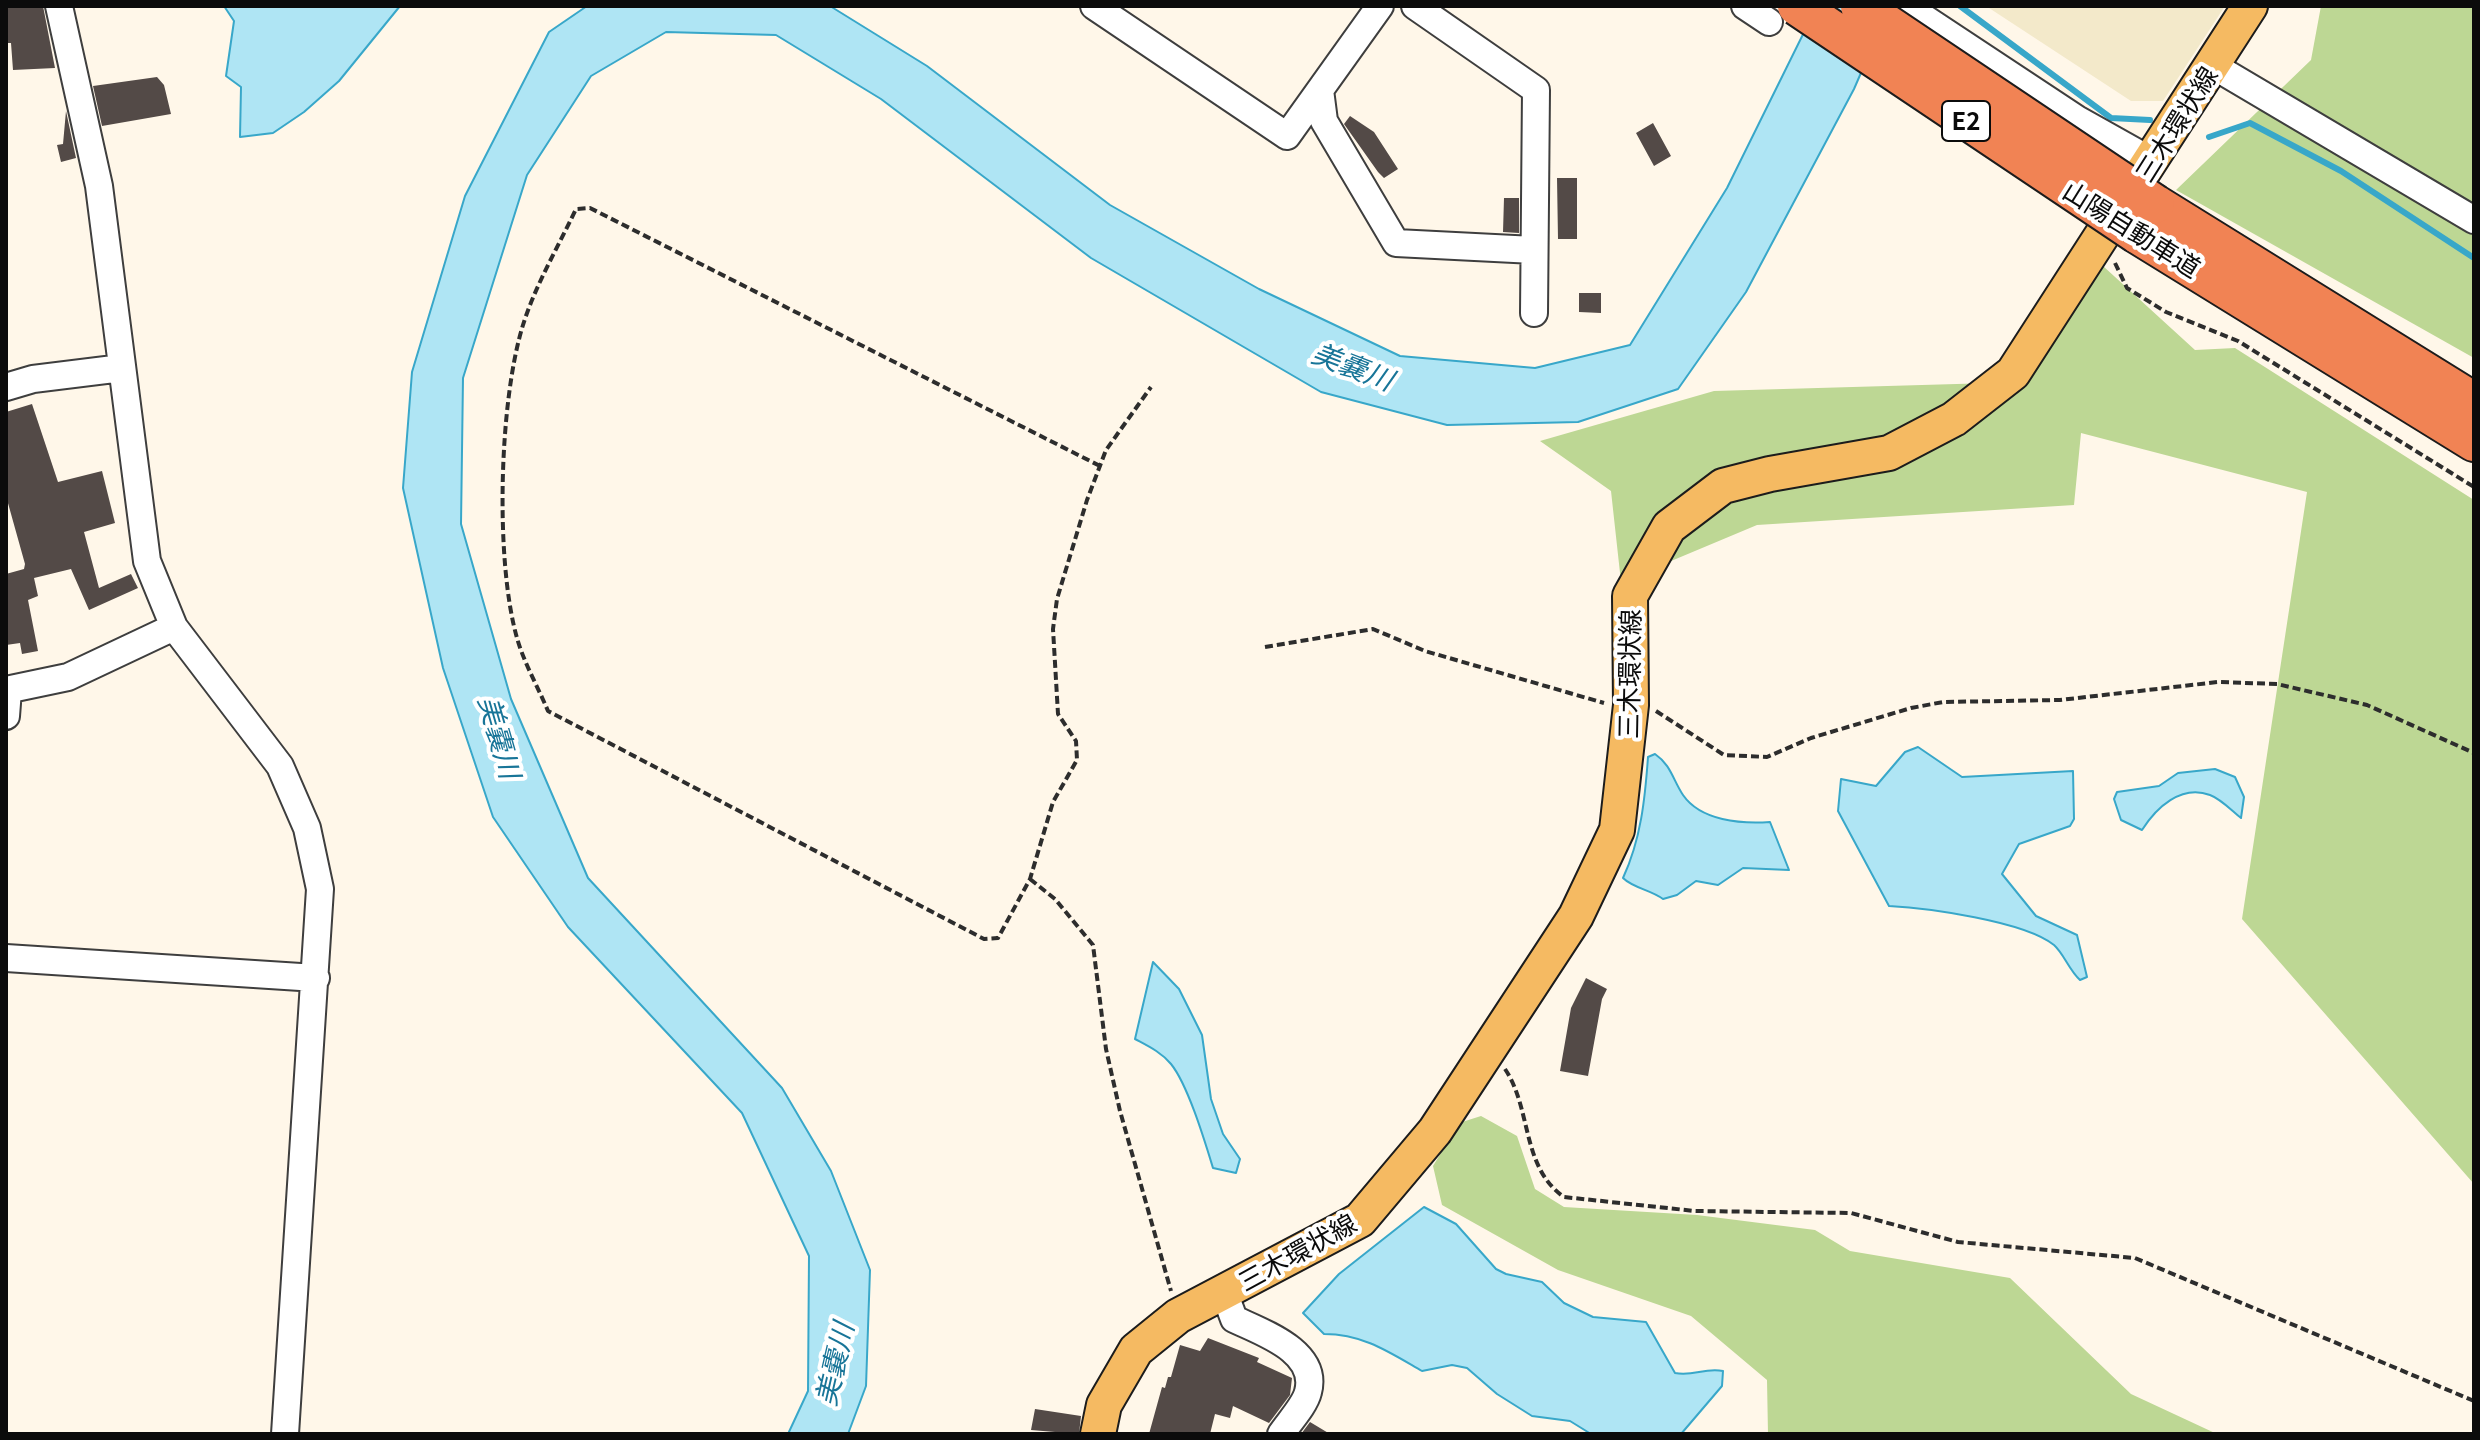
<!DOCTYPE html>
<meta charset="utf-8">
<style>
body{margin:0}
#map{position:relative;width:2480px;height:1440px;overflow:hidden;background:#fff7e9;font-family:Georgia,serif}
canvas{display:block}
.frame{position:absolute;inset:0;border:8px solid #0b0b0b;pointer-events:none}
</style>
<div id="map">
<canvas width="2480" height="1440"></canvas>
<div class="frame"></div>
</div>
<script>
const c = document.querySelector('canvas').getContext('2d');
c.lineJoin = 'round';
function fillPath(path, color) { c.fillStyle = color; c.fill(path, 'evenodd'); }
function stroke(path, color, width, dash) { c.strokeStyle = color; c.lineWidth = width; c.lineCap = dash ? 'butt' : 'round'; c.setLineDash(dash || []); c.stroke(path); }
function label(font, color, halo, rows, align = 'center') {
  c.font = font + ' Georgia,"Noto Sans JP",serif'; c.lineWidth = 8; c.setLineDash([]); c.textBaseline = 'middle'; c.strokeStyle = halo; c.fillStyle = color; for (const [text, x, y, turn = 0] of rows) {
    c.save(); c.translate(x, y); c.rotate((+turn || 0) * Math.PI / 180); c.textAlign = isNaN(turn) ? turn : align; if (halo) c.strokeText(text, 0, 0); c.fillText(text, 0, 0); c.restore();
  }
}
fillPath(new Path2D(`
 M1986,6h239l-62,95h-32z`), '#f3e9ca');
fillPath(new Path2D(`
 M2321,6h153v352l-298,-168 135,-130z
 M2103,266l92,84 40,-2 239,152v684l-232,-265 65,-427 -226,-59 -7,72 -317,20 -136,57 -10,-91 -71,-50 174,-50 312,-9z
 M1481,1116l36,20 18,53 29,18 133,8 118,15 35,21 160,27 121,116 86,40h-449l-1,-54 -76,-64 -133,-46 -116,-65 -9,-39 26,-43z`), '#bdd794');
const water = new Path2D(`
 M224,6h176l-61,75 -35,31 -31,21 -33,4 1,-50 -15,-11 8,-55z
 M587,6h243l97,60 183,139 149,84 141,67 135,12 95,-23 97,-157 90,-182h73l-36,83 -108,203 -68,97 -100,33 -131,3 -126,-33 -230,-134 -210,-159 -105,-64 -110,-3 -75,44 -64,99 -64,203 -2,146 50,175 77,179 194,210 49,83 39,99 -4,116 -18,48h-60l20,-43 1,-135 -67,-143 -174,-186 -75,-110 -50,-149 -40,-180 9,-116 53,-176 84,-164z
 M1918,747l44,30 111,-6 1,48 -4,7 -51,18 -17,30 34,42 41,19 10,42 -7,3c-11,-10 -16,-26 -26,-35 -30,-24 -127,-37 -165,-39l-51,-95 3,-32 35,7 29,-34z
 M1655,754c16,11 18,26 28,41 18,26 58,29 87,27l19,48 -46,-2 -25,17 -22,-4 -19,14 -14,4c-12,-9 -30,-11 -40,-21 18,-39 22,-79 25,-121z
 M2215,769l20,8 9,20 -3,21c-9,-7 -20,-19 -31,-23 -29,-11 -54,13 -68,35l-21,-10 -7,-21 3,-7 42,-6 19,-13z
 M1153,962l26,27 23,46 9,64 12,35 17,25 -4,14 -23,-5c-8,-26 -25,-83 -42,-104 -10,-12 -23,-18 -36,-25z
 M1424,1207l32,17 40,45 10,5 36,8 22,21 29,14 53,5 29,51c18,4 30,-6 48,-2l-1,15 -41,48h-90l-21,-13 -38,-5 -35,-22 -30,-26 -15,-3 -30,6c-33,-19 -59,-37 -98,-37l-21,-21 36,-39z`);
fillPath(water, '#afe5f4');
stroke(water, '#38a7c9', 2);
stroke(new Path2D(`
 M1960,6l151,112 39,2
 M2209,137l41,-14 91,48 133,87`), '#38a7c9', 6);
fillPath(new Path2D(`
 M43,6l12,62 -42,2 -2,-27h-5v-35z
 M157,77l7,8 7,29 -69,12 -9,-40z
 M66,111l10,47 -15,4 -4,-17 6,-1z
 M1350,116l24,16 24,37 -14,9 -6,-6 -34,-48z
 M1653,123l18,33 -17,10 -18,-33z
 M1557,178h20v61h-19z
 M1504,198h15v35l-16,-1z
 M1579,293h22v20l-22,-1z
 M32,404l26,78 44,-11 13,52 -31,9 15,56 32,-14 7,14 -49,22 -18,-41 -37,9 4,18 -10,4 10,51 -16,3 -2,-11 -14,2v-71l18,-5 1,-5 -19,-68v-84z
 M1586,978l21,11 -5,10 -14,77 -28,-5 11,-63z
 M1208,1338l51,20 -2,4 35,16 -2,17 -21,28 -36,-17 -3,12 -15,-4 -5,20h-61l13,-47 3,1 3,-11h3l9,-32 20,6z
 M1035,1409l46,7 -2,18 -48,-4z
 M1310,1422l20,12h-29z`), '#534a47');
const minor = new Path2D(`
 M59,6l40,180 48,375 27,66 106,139 27,62 13,61 -35,545
 M1094,6l193,130 93,-130
 M1415,6l121,84 -2,223
 M1745,6l24,16
 M1906,6l171,113 75,42
 M2212,65l262,155
 M1320,90l4,31 72,122 138,7
 M6,387l27,-8 89,-11
 M6,690l62,-13 106,-50
 M6,716l2,-26
 M6,958l310,20
 M1224,1292l10,27c27,13 85,32 74,73 -3,13 -19,30 -27,42`);
const major = new Path2D(`
 M1098,1434l6,-29 32,-55 42,-34 182,-96 75,-89 141,-215 41,-86 14,-125 -1,-109 39,-69 54,-41 47,-12 119,-21 65,-34 59,-46 237,-367`);
const highway = new Path2D(`
 M2155,204l319,198
 M2137,234l337,208`);
stroke(minor, '#3e3e3e', 30);
stroke(major, '#1c1c1c', 38);
stroke(highway, '#1c1c1c', 42);
stroke(new Path2D(`
 M2115,263l12,25 39,24 72,29 236,146
 M1100,466l-510,-258 -14,1c-18,38 -41,77 -53,116 -24,77 -28,236 -6,313 7,25 21,49 31,73l436,228 14,-1 32,-59 23,-77 24,-42 -1,-19 -18,-27 -5,-85 4,-30 30,-99 19,-50 45,-63
 M1265,647l108,-18 52,22 179,52
 M1656,711l68,44 43,2 44,-19 100,-30 32,-6 117,-2 158,-18 59,2 90,21 107,48
 M1030,879l25,20 38,46 13,104 14,62 51,180
 M1505,1069c27,40 16,98 59,128l131,14 156,2 107,29 177,16 339,143`), '#2d2d2d', 4, [8, 4]);
stroke(minor, '#fff', 26);
stroke(major, '#f5ba62', 34);
stroke(highway, '#f18354', 38);
const highwayBridge = new Path2D(`
 M1797,6l340,228
 M1860,6l295,198`);
stroke(highwayBridge, '#1c1c1c', 42, []);
stroke(highwayBridge, '#f18354', 38);
for (const [x, y, w] of [
 [1966,121,48]
]) { const box = new Path2D(); box.roundRect(x - w / 2, y - 20, w, 40, 6); c.fillStyle = '#fff'; c.fill(box); stroke(box, '#0b0b0b', 2); }
label('bold 24px', '#0b0b0b', null, [
 ["E2",1966,121]
]);
label('26px', '#0b0b0b', '#fff', [
 ["三木環状線",2176,124,-58],
 ["山陽自動車道",2132,229,32],
 ["三木環状線",1629,674,-89],
 ["三木環状線",1297,1252,-29]
]);
label('italic 28px', '#187598', '#fff', [
 ["美嚢川",1353,366,21],
 ["美嚢川",500,737,74],
 ["美嚢川",834,1364,-77]
]);
</script>
